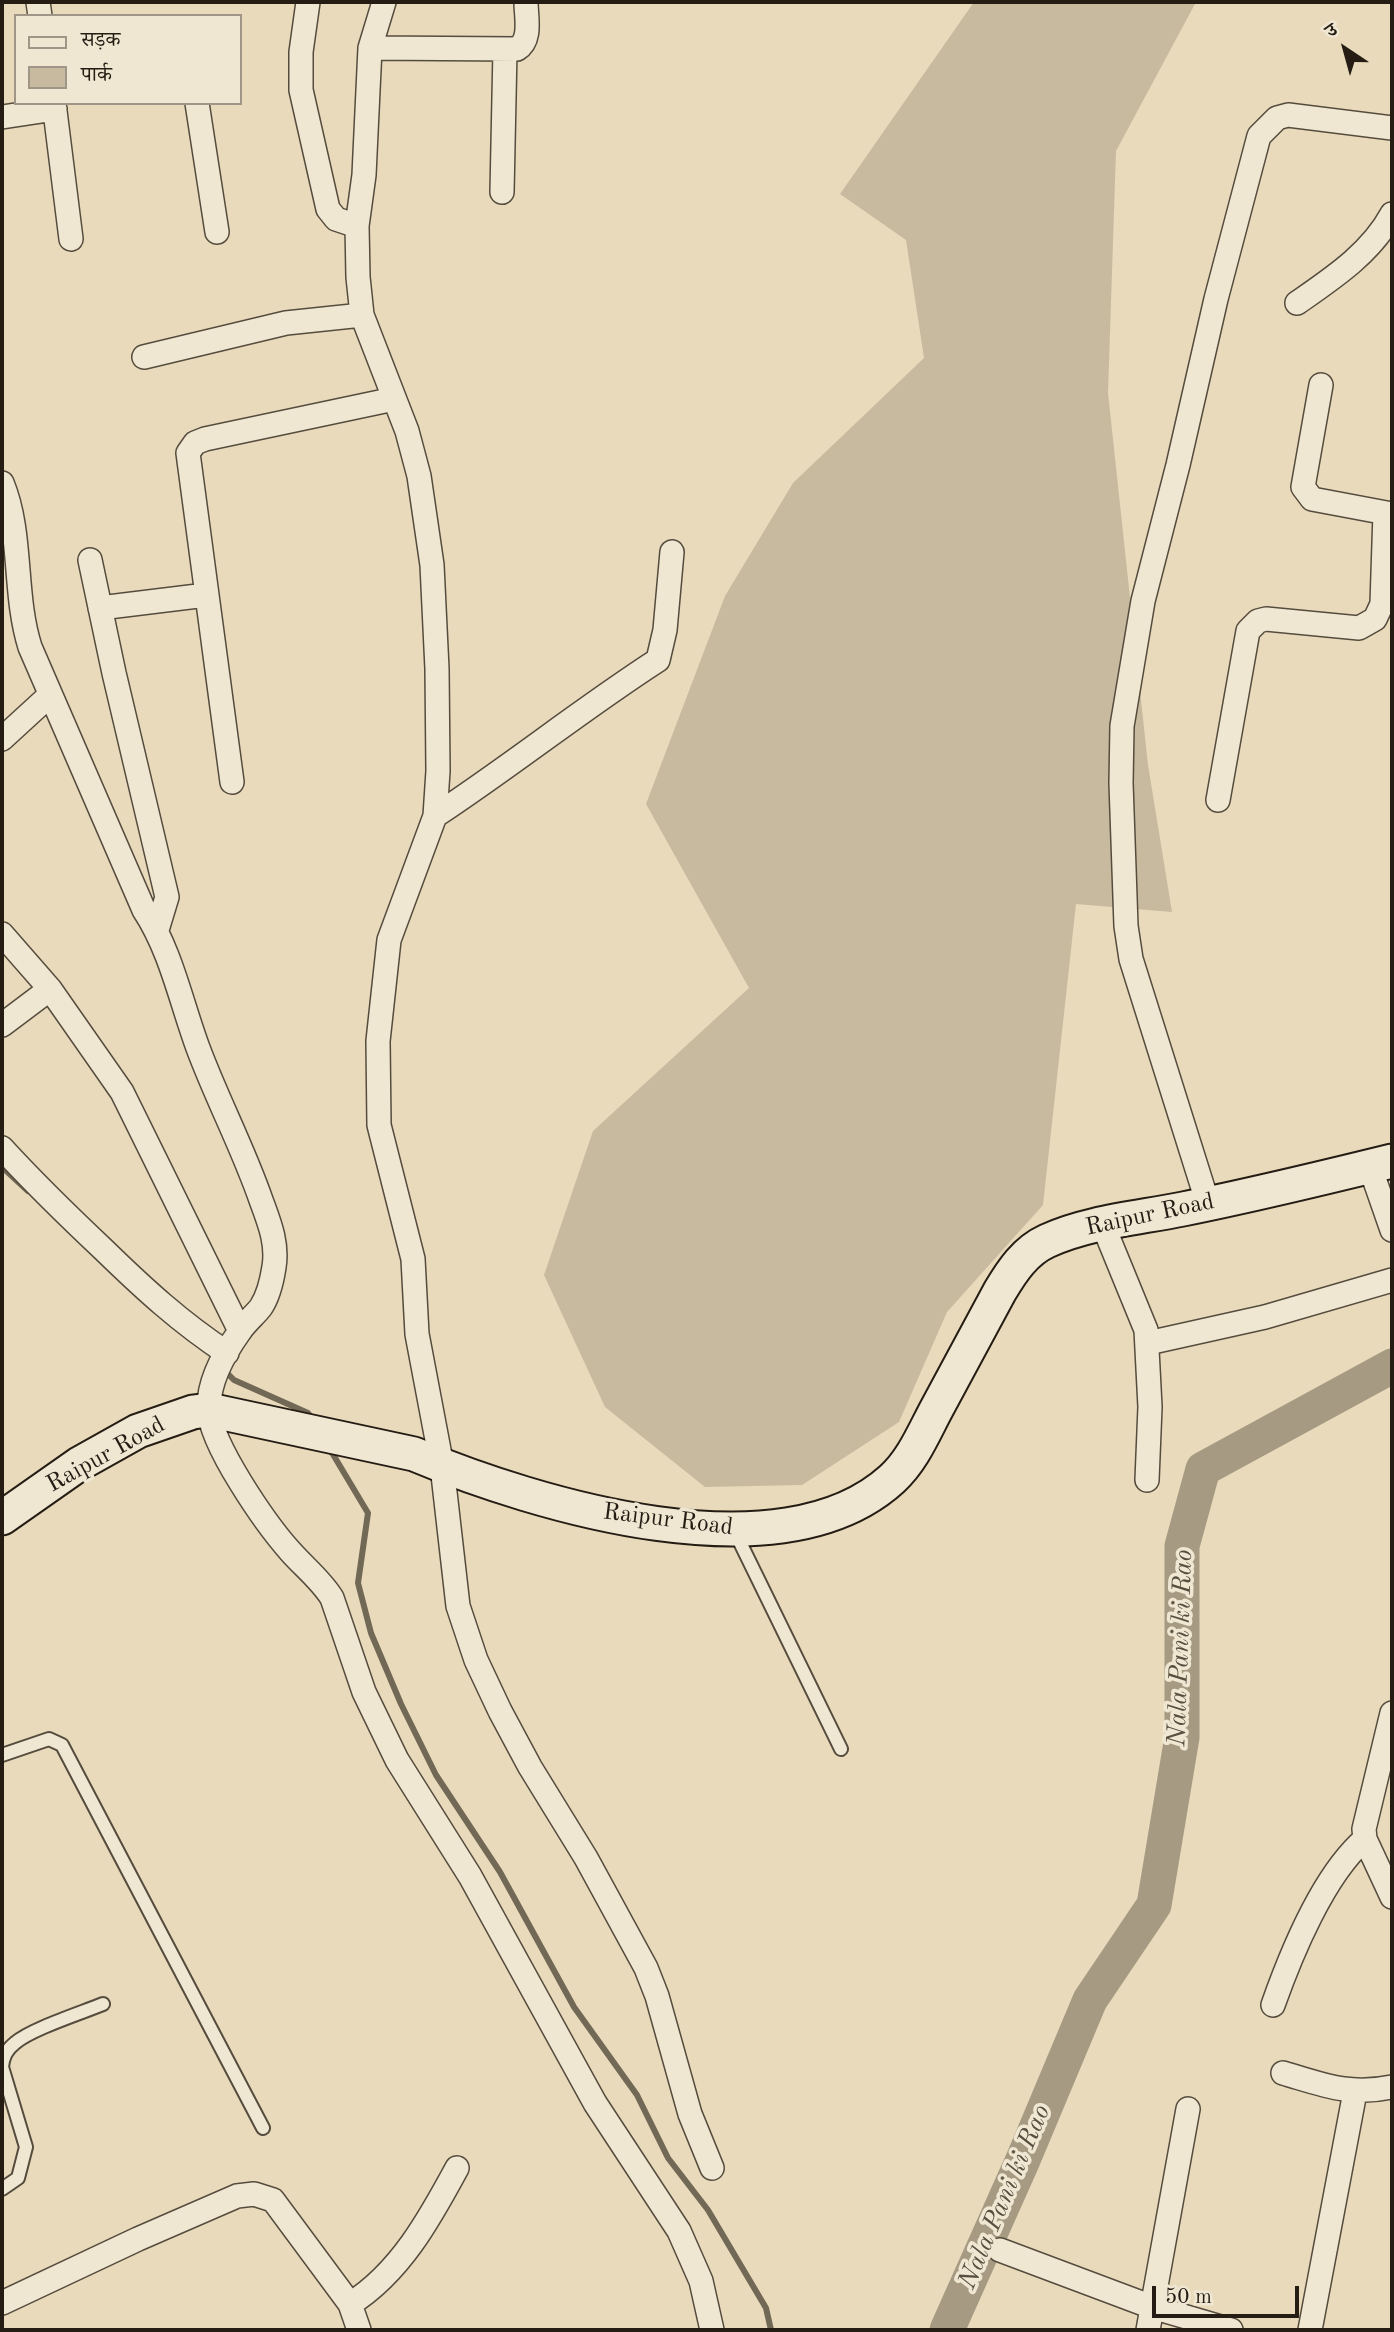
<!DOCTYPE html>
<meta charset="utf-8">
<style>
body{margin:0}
#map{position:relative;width:1394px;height:2332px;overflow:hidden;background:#e8dabb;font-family:"Old Standard TT","Noto Serif Devanagari",serif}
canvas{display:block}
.frame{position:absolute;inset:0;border:4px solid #251d14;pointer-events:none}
.legend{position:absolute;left:14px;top:14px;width:228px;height:91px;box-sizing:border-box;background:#f0e7d3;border:2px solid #9f9687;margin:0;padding:9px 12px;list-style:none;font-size:21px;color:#251d14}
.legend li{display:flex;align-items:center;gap:14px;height:35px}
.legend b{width:35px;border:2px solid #9f9687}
.north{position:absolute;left:1310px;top:14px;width:70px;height:70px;-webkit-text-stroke:5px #f0e7d3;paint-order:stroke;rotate:324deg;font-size:19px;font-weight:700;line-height:28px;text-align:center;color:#251d14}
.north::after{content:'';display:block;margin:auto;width:24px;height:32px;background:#251d14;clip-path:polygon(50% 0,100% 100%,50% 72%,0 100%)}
.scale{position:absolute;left:1152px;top:2286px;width:147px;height:32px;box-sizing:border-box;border:4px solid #251d14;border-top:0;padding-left:9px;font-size:21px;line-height:24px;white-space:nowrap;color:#251d14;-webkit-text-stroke:5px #f0e7d3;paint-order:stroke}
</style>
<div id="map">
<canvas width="1394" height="2332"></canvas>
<div class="frame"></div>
<ul class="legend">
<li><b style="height:9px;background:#f0e7d3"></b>सड़क</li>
<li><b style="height:19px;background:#c7ba9f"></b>पार्क</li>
</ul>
<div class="north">उ</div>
<div class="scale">50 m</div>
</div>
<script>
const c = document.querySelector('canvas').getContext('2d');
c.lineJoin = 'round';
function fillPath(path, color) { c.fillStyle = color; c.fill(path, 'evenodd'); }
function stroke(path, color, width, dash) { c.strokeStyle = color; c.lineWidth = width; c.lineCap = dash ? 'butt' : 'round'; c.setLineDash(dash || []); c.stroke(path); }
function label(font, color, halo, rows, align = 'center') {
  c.font = font + ' "Old Standard TT",serif'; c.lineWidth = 7; c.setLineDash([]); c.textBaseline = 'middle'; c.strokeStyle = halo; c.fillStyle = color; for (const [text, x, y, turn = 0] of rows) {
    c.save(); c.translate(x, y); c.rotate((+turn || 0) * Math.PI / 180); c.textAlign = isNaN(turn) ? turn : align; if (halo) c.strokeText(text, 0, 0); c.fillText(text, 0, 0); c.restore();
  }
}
fillPath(new Path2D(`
 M974,2h222l-80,149 -8,242 40,372 24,147 -96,-8 -33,301 -96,107 -48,110 -97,63 -97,2 -100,-80 -61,-132 49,-144 156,-143 -103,-184 79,-208 68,-113 131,-125 -18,-118 -66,-46z`), '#c7ba9f');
stroke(new Path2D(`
 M2,1167l26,24
 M223,1369l11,11 74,33 4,6
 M328,1446l40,67 -10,70 13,50 30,71 35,71 64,97 74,135 63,88 31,63 40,52 58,98 5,22`), '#726856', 6);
stroke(new Path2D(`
 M947,2330l75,-168 68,-162 64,-95 28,-168v-191l21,-77 189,-103`), '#a69a82', 35);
const service = new Path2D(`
 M734,1530l107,219
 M2,1755l47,-16 13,6 201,383
 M2,2189l16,-11 8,-31 -24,-80c1,-10 4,-17 13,-24 16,-14 66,-30 88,-39`);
const minor = new Path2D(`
 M38,2l2,14
 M308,2l-7,50v38l27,119 8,10 21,7
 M384,2l-14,46 -6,127 -7,51 1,51 4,38 45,116 12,45 13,89 5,104 1,102 -3,45 -46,124 -11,101 1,84 34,134 4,75 25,132 16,140 18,54 24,51 30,56 56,91 60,110 11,28 33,118 22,54
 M370,48l147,1c15,-9 9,-32 9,-47
 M54,103l17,136
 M197,103l20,129
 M2,117l53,-8
 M502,192l3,-142
 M1297,303c36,-25 74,-50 95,-89
 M144,357l142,-34 76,-8
 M1321,385l-18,102 9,12 80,15
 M2,483c21,51 11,110 28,164l114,263c27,41 37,92 54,138 19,51 45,100 63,152 8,22 17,43 13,67 -2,13 -5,28 -13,40 -6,8 -15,15 -21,24 -15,21 -32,51 -31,78 1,35 57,115 81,142 14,16 31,29 42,47l32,94 33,68 73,116 125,227 84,128 22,50 11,49
 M90,560l24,113 53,224 -10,33
 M100,608l106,-13
 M2,739l48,-44
 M232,782l-44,-329 7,-10 10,-4 189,-40
 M1218,800l30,-169 10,-10 8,-2 93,9 16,-9 7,-15 3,-91
 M435,816c76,-50 147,-107 223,-156l7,-30 7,-78
 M2,934l48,55 72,103 118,239
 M2,1025l48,-36
 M2,1148c32,35 67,69 102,102 39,38 77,73 123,103
 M1370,1167l22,63
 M1208,1204l-77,-245 -5,-33 -5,-143 1,-57 21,-125 35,-136 38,-166 43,-163 18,-18 11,-3 104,13
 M1103,1225l43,105 4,77 -3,73
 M1148,1343l117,-26 127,-37
 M1392,1713l-28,116 1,10 27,58
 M1273,2005c18,-51 51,-131 92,-166
 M1283,2073c41,12 66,23 109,14
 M1000,2250l152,57 79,23
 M2,2303l136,-64 99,-43 17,-2 19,6 77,104 9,26
 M350,2304c50,-31 80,-86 107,-136
 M1148,2330l40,-221
 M1310,2330l45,-238`);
const secondary = new Path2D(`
 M2,1518l77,-54 59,-33 55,-19 16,-2 205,44c122,51 367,126 478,25 21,-19 32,-47 45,-71 21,-39 42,-78 63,-117 12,-20 25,-40 47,-50 41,-19 92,-23 136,-32 70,-14 140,-31 209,-48`);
stroke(service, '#564c3e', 16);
stroke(minor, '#564c3e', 26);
stroke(secondary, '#251d14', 37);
stroke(service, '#f0e7d3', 12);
stroke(minor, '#f0e7d3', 23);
stroke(secondary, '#f0e7d3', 33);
label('24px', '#251d14', '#f0e7d3', [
 ["Raipur Road",1150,1215,-12],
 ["Raipur Road",106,1455,-29],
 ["Raipur Road",668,1520,7]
]);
label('italic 26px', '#594f40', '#f0e7d3', [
 ["Nala Pani ki Rao",1181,1648,-88],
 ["Nala Pani ki Rao",1005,2197,-67]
]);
</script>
